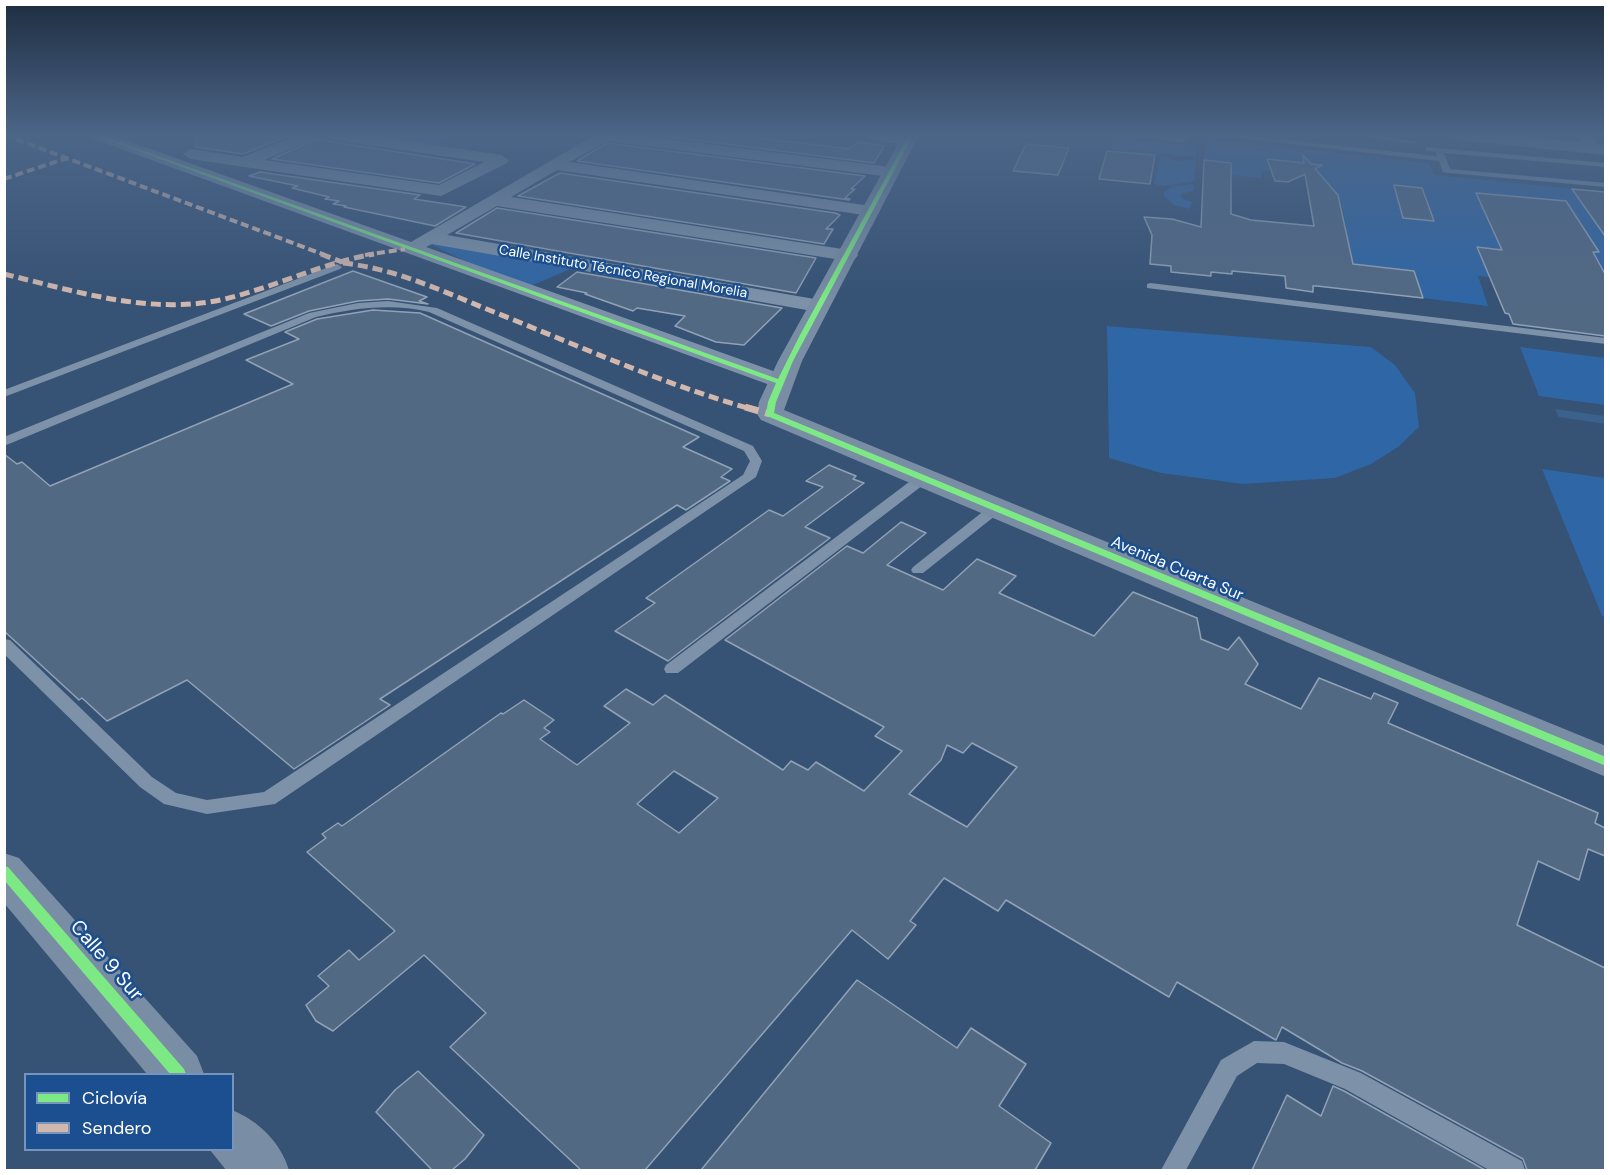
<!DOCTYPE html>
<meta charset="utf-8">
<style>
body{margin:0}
#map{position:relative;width:1610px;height:1175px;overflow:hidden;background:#365274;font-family:"DM Sans",sans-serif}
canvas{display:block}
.frame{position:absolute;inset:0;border:6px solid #fff;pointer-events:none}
.legend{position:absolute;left:24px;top:1073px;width:210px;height:78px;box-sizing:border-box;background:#1b4f8f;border:2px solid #7695bc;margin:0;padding:8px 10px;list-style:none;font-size:18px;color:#fff}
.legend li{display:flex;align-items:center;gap:12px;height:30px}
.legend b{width:30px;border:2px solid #7695bc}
</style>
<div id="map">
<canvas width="1610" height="1175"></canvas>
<div class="frame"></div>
<ul class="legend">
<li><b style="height:8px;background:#7ce984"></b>Ciclovía</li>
<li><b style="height:8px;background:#d1b7ad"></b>Sendero</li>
</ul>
</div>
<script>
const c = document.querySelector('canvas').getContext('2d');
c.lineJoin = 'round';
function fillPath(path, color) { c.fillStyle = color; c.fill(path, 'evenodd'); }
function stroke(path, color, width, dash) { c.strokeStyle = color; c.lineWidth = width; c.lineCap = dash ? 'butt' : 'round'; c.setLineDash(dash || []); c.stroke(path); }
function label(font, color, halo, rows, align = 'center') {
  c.font = font + ' "DM Sans",sans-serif'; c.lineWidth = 5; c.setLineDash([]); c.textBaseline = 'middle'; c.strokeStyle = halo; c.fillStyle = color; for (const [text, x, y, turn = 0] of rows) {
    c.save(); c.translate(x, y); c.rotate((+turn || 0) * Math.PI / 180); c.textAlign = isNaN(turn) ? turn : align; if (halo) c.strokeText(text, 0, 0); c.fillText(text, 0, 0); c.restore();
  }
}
fillPath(new Path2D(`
 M347,135h110l-27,13z
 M1114,138l82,8v11l-87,-8z
 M1205,139l224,24 6,12 170,17v96l-127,-12 10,30 -65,-8 -9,-27 -66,-8c1,-15 -3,-61 -13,-73 -8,-8 -24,-12 -35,-14l18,-9 -56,4 -1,7 -30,-3v-13l-27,-2z
 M1161,155l17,7 18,-3 -2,22 -29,5 -11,-2z
 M1194,184v6l-14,5 3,4 9,3 -2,7 -16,-4 -10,-9v-4l10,-6z
 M424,241l154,25 -55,23z
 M1107,326l264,21 24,18 20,28 4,34 -21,20 -27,17 -36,14 -92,6 -82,-11 -52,-15z
 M1520,347l85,11v47l-66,-9z
 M1542,469l63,9v139l-3,-1z`), '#2f66a5');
fillPath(new Path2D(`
 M1555,409l50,7v8l-46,-7z`), '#3b618d');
const building = new Path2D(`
 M197,135h94l-48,19 -47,-7z
 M654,135h84l111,14 9,-7 26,4 -10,17z
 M319,138l14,4 142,22 -36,19 -167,-24z
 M607,143l258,33 -14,13h4l-10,9 5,1 -1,1 -272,-39z
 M1026,144l43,4 -11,27 -45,-4z
 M1107,151l48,4 -5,29 -51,-5z
 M1303,155l8,9 11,1 -7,4 23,26 15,69 61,7 9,27 -106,-12h-4v6l-27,-4 -1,-12 -53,-5v3l-21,-2v4l-40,-4v-6l-21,-2 2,-29 -8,-18 28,2 29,8 3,-67 27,3v51l20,6 63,6 -9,-52 -17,8 -13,-1 -8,-22 37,4z
 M260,172l160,23 -6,4 52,8 -31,19 -91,-19 2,-1 -13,-2 6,-3 -14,-2 4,-2 -37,-9 6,-2 -49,-10z
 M560,173l275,40 5,2 -14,14h7l-9,15 -306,-48z
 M1394,185l28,3 12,33 -31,-3z
 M1572,189l33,3v44z
 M1476,193l90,8 33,51h-6l12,22v62l-92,-12 -4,-10 -4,-1 -28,-66 25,3z
 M497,208l319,50 -20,35 -340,-60z
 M353,271l74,26 -8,4 9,3 -40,-5 -30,2 -49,10 -38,15 -27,-12z
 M577,272l205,36 -38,37 -28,-3 -41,-16 10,-10 -48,-8 -4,3 -48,-17 2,-1 -30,-6z
 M373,310l47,3 279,124 -16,10 49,22 -11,8 9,4 -44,29 -9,-5 -297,194 10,6 -96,64 -107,-89 -80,41 -25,-23 -3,2 -75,-69v-177l13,10 5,-2 28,24 243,-102 -47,-24 53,-21 -14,-7 32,-13z
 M829,465l27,11 -3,3 11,4 -59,44 25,11 -162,123 -53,-30 40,-28 -9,-5 123,-88 14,6 40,-29 -17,-6z
 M901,522l25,11 -39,32 56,25 34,-31 39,17 -17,17 95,43 39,-44 64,26 4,21 27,11 11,-13 19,27 -13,20 56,25 18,-31 52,21 3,-6 24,10 -10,20 210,90 -3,10 10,5v28l-17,-7 -9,31 -41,-19 -21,64 88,43v202h-78l-4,-11 -161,-88 -20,-8 -60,-36 -6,13 -2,-1 -97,-57 -8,15 -163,-97 -8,11 -54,-33 -34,43 6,4 -28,34 -36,-29 -207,240h-64l-131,-123 36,-34 -62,-58 -91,76 -17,-10 -10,-16 23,-19 -11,-10 31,-26 10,10 36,-29 -88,-79 19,-14 -4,-4 16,-11 4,3 159,-113 2,1 21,-14 30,20 -10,8 6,4 -10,7 37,26 53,-42 -26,-17 22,-17 27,16 12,-10 118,75 8,-9 17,9 8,-8 48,29 38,-40 -27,-15 9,-9 -159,-87 122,-94 16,7zM972,743l45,24 -50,60 -58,-33 32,-34 6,-15 16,8zM674,771l44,27 -39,35 -42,-29z
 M857,980l100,68 14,-20 55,36 -27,42 52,37 -16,27h-334z
 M418,1071l66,64 -19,24 -13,11h-20l-56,-58 19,-22z
 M1333,1086l11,5 141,79h-233l35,-75 34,21z`);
fillPath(building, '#526984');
stroke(building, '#92a2b6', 1.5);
fillPath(new Path2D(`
 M1135,135l46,3 1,-3h8l-7,8z
 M1212,135h26l199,21 -1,-4 -10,-1v-4l180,16v4l-162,-14 6,16 156,14v4l-157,-14 -6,-1 -4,-11z
 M1352,135h23l42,7 -4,2z
 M337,264l5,3 -2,2 -336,128v-7z
 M1150,283l456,55v6l-459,-56v-4z
 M388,301l49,7 316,138 9,15 -6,16 -481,327 -68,10 -43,-10 -24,-17 -136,-133v-15l6,1 142,137 24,16 31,7 57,-8 479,-317 7,-14 -6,-10 -315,-139c-38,-9 -75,-4 -113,5l-312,129v-9l305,-124 49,-10z
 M922,475l5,1 2,3 -2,3 -249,191h-12l-2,-4 2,-4 251,-189z
 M995,505l5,1 2,3 -2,3 -77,61h-10l-2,-3 2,-3 77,-61z
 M1254,1041l30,1 77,31 161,88 3,9h-36l-144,-81 -61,-25 -27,-1 -20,13 -51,94h-25l60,-110z`), '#7d92a8');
fillPath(new Path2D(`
 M88,135h23l300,107 184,-107h40l256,32 8,5 -8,5 -284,-36 -37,21 301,44 6,1 3,4 -3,4 -6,1 -314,-46 -46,27 344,54 3,4 -3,4 -7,2 -351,-55 -50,29 379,66 3,5 -3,5 -8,1 -386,-68 -6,3 364,130 3,5 -3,5 -9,2 -690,-251z
 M297,135h22l-3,3 -52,22 175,25 45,-23 -151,-22 -8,-5h40l136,20 8,5 -2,3 -66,33 -250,-37 -8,-5 8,-5 52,8z
 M864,135l50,2 3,3c-7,7 -45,2 -53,-5z
 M1577,135h16l6,13 -2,3h-12z`), '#7d92a8');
fillPath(new Path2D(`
 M903,135h16l-117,226 -18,49 822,336v31l-845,-357 -4,-6 2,-12 19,-41z
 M1450,135h57l99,10v10l-148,-15z
 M4,853l15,5 178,198 7,18h-57l-143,-171z
 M232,1110c27,11 49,33 57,60h-63l-16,-20h22z`), '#798da4');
stroke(new Path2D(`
 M5,135l320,120
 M4,179l63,-21
 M365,255l40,-6`), '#d1b7ad', 4, [8, 4]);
stroke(new Path2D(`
 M321,254l21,8
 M343,263c54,6 101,29 151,49 85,34 169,72 257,97
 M4,274c71,17 147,42 221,25 50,-12 97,-36 149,-45`), '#d1b7ad', 5, [10, 5]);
stroke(new Path2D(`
 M745,407l25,7`), '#d1b7ad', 7, [14, 7]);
fillPath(new Path2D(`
 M94,135h6l678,244 22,-44 109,-200h4l-120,226 -17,41 -2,11 832,344v9l-839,-350 -1,-2 2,-12 8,-19z
 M4,866l4,1 176,202 2,5h-16l-166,-194z`), '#7ce984');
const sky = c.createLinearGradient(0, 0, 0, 300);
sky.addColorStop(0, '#1e2d40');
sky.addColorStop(0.45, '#4c6688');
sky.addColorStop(1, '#4c668800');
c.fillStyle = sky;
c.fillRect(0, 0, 1610, 300);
label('14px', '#fff', '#1b4f8f', [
 ["Calle Instituto Técnico Regional Morelia",623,272,10]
]);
label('16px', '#fff', '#1b4f8f', [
 ["Avenida Cuarta Sur",1177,569,23]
]);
label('20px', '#fff', '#1b4f8f', [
 ["Calle 9 Sur",106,961,49]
]);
</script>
